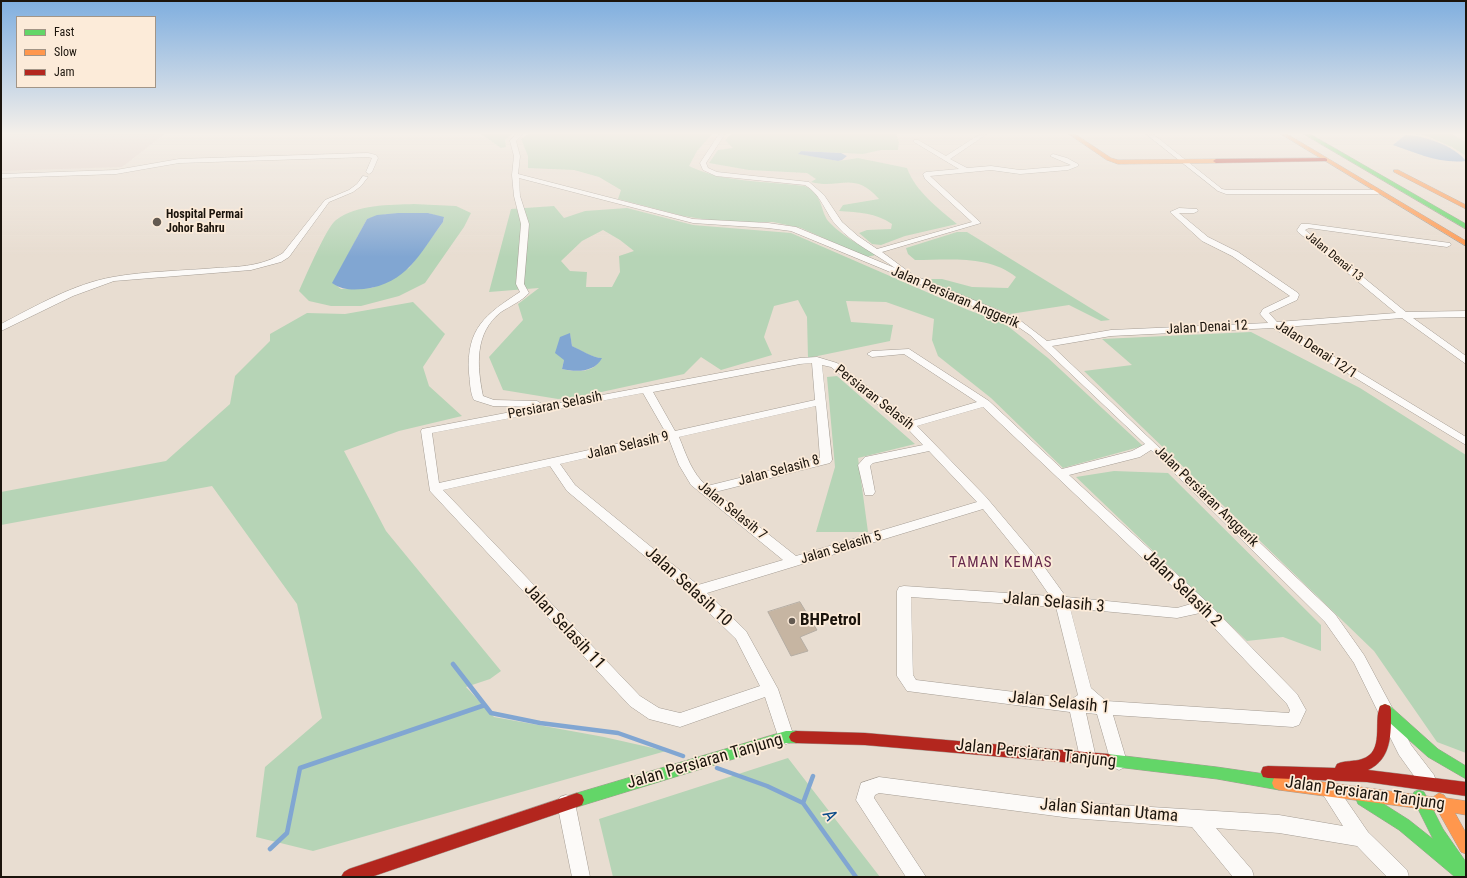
<!DOCTYPE html>
<style>
body{margin:0}
#map{position:relative;width:1467px;height:878px;overflow:hidden;background:#e8ddd1;font-family:"Roboto Condensed",sans-serif}
canvas{display:block}
.frame{position:absolute;inset:0;border:2px solid #1b140c;pointer-events:none}
.legend{position:absolute;left:16px;top:16px;width:140px;height:72px;box-sizing:border-box;background:#fcebd9;border:1px solid #a29587;margin:0;padding:5px 7px;list-style:none;font-size:12px;color:#1b140c}
.legend li{display:flex;align-items:center;gap:8px;height:20px}
.legend b{width:20px;border:1px solid #a29587}
</style>
<div id="map">
<canvas width="1467" height="878"></canvas>
<div class="frame"></div>
<ul class="legend">
<li><b style="height:5px;background:#63d668"></b>Fast</li>
<li><b style="height:5px;background:#ff974d"></b>Slow</li>
<li><b style="height:5px;background:#b3261e"></b>Jam</li>
</ul>
</div>
<script>
const c = document.querySelector('canvas').getContext('2d');
c.lineJoin = 'round';
function fillPath(path, color) { c.fillStyle = color; c.fill(path, 'evenodd'); }
function stroke(path, color, width, dash) { c.strokeStyle = color; c.lineWidth = width; c.lineCap = dash ? 'butt' : 'round'; c.setLineDash(dash || []); c.stroke(path); }
function label(font, color, halo, rows, align = 'center') {
  c.font = font + ' "Roboto Condensed",sans-serif'; c.lineWidth = 3.5; c.setLineDash([]); c.textBaseline = 'middle'; c.strokeStyle = halo; c.fillStyle = color; for (const [text, x, y, turn = 0] of rows) {
    c.save(); c.translate(x, y); c.rotate((+turn || 0) * Math.PI / 180); c.textAlign = isNaN(turn) ? turn : align; if (halo) c.strokeText(text, 0, 0); c.fillText(text, 0, 0); c.restore();
  }
}
fillPath(new Path2D(`
 M1,134h164l-43,33 -121,4z`), '#e1cec6');
fillPath(new Path2D(`
 M481,134h31l-7,6 1,7 -5,1z
 M528,134h184l-15,17 -8,15c35,17 78,15 116,20 20,10 14,26 25,37 12,13 31,22 46,32l-10,2 -65,-29 -28,-6h-51l-39,-6 -65,-17 3,-9 -22,-13 -25,-7 -46,-2v-12l-7,-17z
 M731,134h165l3,8 -1,8h-17l-18,4 -62,-3 -2,3 39,7 20,-3 49,10c9,24 31,40 50,56l-52,12 -24,9 -9,-1 -13,-11 8,-3 24,-1 1,-5c-16,-11 -34,-12 -53,-13l4,-6 36,-6c-26,-29 -39,-9 -68,-17l5,-3 -9,-6 -58,-3 -40,-7 9,-13 15,-2 -8,-8z
 M1414,134h37l15,8v14l-14,-9 -28,-12z
 M414,204l42,2 15,7 -7,14 -39,56 -26,13 -38,10h-30l-22,-5 -10,-10c6,-13 28,-65 37,-71 21,-16 53,-15 78,-16zM428,213l16,5 -1,4 -34,46 -37,20 -31,1 -8,-6 34,-64 20,-5z
 M554,206l10,12 21,-7 42,-3 66,17 98,8 177,77 36,13 44,35 95,88 -80,22 -72,-70 -53,-42 -6,-16 2,-21 -48,-17 -40,-1 5,21 42,3 -3,16 -82,17 -1,-41 -9,-17 -24,6 -10,31 8,18 -51,15 -20,-13 -17,17 -110,24 -16,1 -55,-9 -14,-33 34,-37 -5,-16 21,-16 -50,4 22,-83zM603,230l17,10 14,11 -15,5 1,16 -8,15h-26l1,-15 -17,-1 -9,-10 21,-20zM570,334l2,12c8,4 21,12 29,12 -6,16 -26,14 -39,11z
 M957,232h10l143,88 -9,1 -32,-16 -59,9 -81,-31 -1,-4h14l30,8 36,1 8,-11c-27,-22 -67,-17 -101,-17l-7,-6 -2,-6z
 M413,302l32,32 -22,33 6,19 33,30 -63,15 -55,20 42,80 115,140 -11,8 -24,8 28,30 110,20 62,14 -353,100 -57,-14 9,-70 57,-49 -25,-114 -85,-118 -211,39v-33l165,-31 64,-57 5,-28 35,-35v-7l37,-21 38,1z
 M1251,332l109,56 106,67v298l-29,-11 -63,-91 -290,-280 48,-6 -30,-26z
 M837,376l78,68 -57,14 10,74h-52l19,-65 -8,-90z
 M1114,471l54,2 153,152v26l-38,-14 -36,4 -171,-164z
 M788,758l92,119h-267l-14,-58z`), '#b6d4b6');
fillPath(new Path2D(`
 M1405,135c19,0 51,12 61,26 -26,3 -50,-8 -73,-16z
 M801,151l40,2 6,3 -5,4 -4,1 -40,-7z
 M398,213h30l16,4 -1,5c-23,31 -36,62 -79,67 -12,1 -22,1 -32,-6l35,-64 10,-4z
 M570,333l2,13c9,4 21,12 30,12 -8,15 -26,14 -40,11l2,-9 -9,-7 5,-16z`), '#81a6d2');
stroke(new Path2D(`
 M453,664l38,49 49,10 78,10 65,23
 M717,768l50,18 36,17 53,74
 M803,803l10,-27
 M270,849l17,-16 13,-65 185,-63`), '#81a6d2', 4.5);
const building = new Path2D(`
 M800,602l17,28 -17,7 8,14 -17,5 -23,-44z`);
fillPath(building, '#c6b5a2');
stroke(building, '#b5ada3', 1);
const street = new Path2D(`
 M516,134h7l-7,7 4,15 -2,18 175,45 75,4 28,4 99,41c-19,-14 -42,-24 -58,-42 -12,-13 -15,-31 -32,-41l-89,-9 -13,-6 -3,-7 19,-29h6l-19,29 2,5 9,4 92,10 15,13 18,27 16,14 19,13 95,-27 -47,-43 -2,-5 3,-2 33,-3 -45,-27v-2h4l28,16 34,-22h7l-37,25 17,9 24,-2 29,4 47,-4 4,-1 -21,-9 3,-2 14,4 11,6v2l-10,4 -48,4 -29,-4 -61,6 51,47 -99,29 31,23 104,43 30,23 64,-11 157,-7 -8,-9 3,-5 27,-13 -58,-40 -30,-15 -32,-29 9,-4 18,1 1,2 -4,2h-15l29,24 30,15 60,41 1,2 -2,5 -28,13 8,9 119,-9 -98,-81 -1,-2 4,-6h8l141,19 1,2 -4,2 -138,-19 -4,2 101,82 60,-1v6l-53,1 53,38v8l-64,-46 -117,9 181,110v8l-193,-117 -162,8 -59,10 283,268 29,41 31,58 -2,5 -6,2 -6,-2 -27,-55 -29,-41 -174,-172 -11,7 -71,18 139,128 89,91 9,16 -7,15 -6,2 -180,-12 14,47 -2,5 -6,3 -6,-3 -2,-5 -14,-48 -11,-1 10,45 -2,5 -6,3 -6,-3 -2,-5 -10,-46 -163,-21 -10,-15v-85l2,-4 5,-1 146,10 -20,-29 -47,-58 -276,84 39,38 32,58 16,48 -2,5 -6,2 -6,-2 -15,-45 -85,30 -31,-8 -19,-13 -200,-215 -9,-60 1,-2 115,-22 -44,-1 -19,-6c-4,-7 -4,-19 -5,-27 -3,-45 17,-59 51,-81l-4,-8 5,-60 -7,-28 -2,-21 2,-19 -4,-15zM519,178l174,45 75,5 23,3 220,91 19,13 115,109 -13,7 -70,18 -73,-68 -80,-52 -37,2 -5,3 5,3 32,-3 73,48 -65,19 -75,-58 -20,-6 -17,1 -262,49 4,-3 -5,-3 -43,-1 -11,-4c-6,-30 -9,-63 18,-84 9,-6 21,-11 28,-19l-5,-9 5,-60 -9,-28zM812,363l3,37 -140,31 -22,-39 147,-28zM822,365l9,2 75,60 17,18 -58,12 -7,8 7,30h8l2,-3 -5,-26 3,-3 56,-12 48,51 -181,54 -81,-64 115,-29 2,-3zM643,393l23,40 -227,50 -7,-50zM816,406l4,52 -113,28c-15,-12 -21,-32 -28,-49zM983,407l208,197 -14,4 -111,-11 -26,-36 -54,-64 -69,-71zM669,439l10,26 12,20 92,75 -85,25 -123,-100 -15,-21zM550,466l17,25 124,104 45,44 24,47 -80,27 -21,-5 -19,-12 -197,-206zM911,597l145,10 22,88 -6,4 -156,-19 -3,-5zM1070,608l107,10 23,-5 87,91 3,6 -1,3 -183,-12 -15,-13z
 M1146,134h7l69,55 5,1h151l3,2 -3,2h-152l-8,-3z
 M368,153l8,2 2,3 -6,14 -3,2 -3,-2 6,-14 -4,-1 -189,6 -63,11 -115,4v-4l115,-4 63,-11z
 M363,176l5,1 -7,9 -8,6 -24,10 -40,55 -8,5 -30,8 -137,11 -41,15 -72,35v-7c35,-18 72,-40 112,-47 33,-6 69,-6 103,-9 23,-1 47,-2 67,-15l42,-53 24,-10 8,-6z
 M1394,722l6,2 11,21 23,30 2,6 -2,6 -6,2 -6,-2 -23,-32 -13,-26 2,-5z
 M879,777l192,25 208,13 64,11 -21,-33 3,-6 6,-2 6,2 31,45 39,38 2,7h-22l-30,-31 -78,-13 -63,-5 36,42 2,7h-21l-41,-50 -121,-9 -192,-25 -4,2 -1,3 52,79h-20l-50,-77 5,-17z
 M566,795l6,2 3,6 15,74h-18l-15,-74 3,-6z`);
const fast = new Path2D(`
 M1304,134h6l156,90v5z
 M1385,704l5,2 48,43 28,17v13l-38,-22 -48,-43 -1,-4 1,-4z
 M786,731h10l5,2 2,4 -2,4 -5,2h-10l-209,64 -5,-2 -2,-5 2,-5 5,-2z
 M1108,754l109,13 62,9 5,2 2,5 -2,5 -5,2 -62,-11 -109,-13 -5,-2 -2,-4 2,-4z
 M1419,790l5,2 19,37 23,33v15h-11l-56,-47 -41,-26 -2,-5 2,-5 5,-2 5,2 41,26 24,19 -21,-42 2,-5z`);
const slow = new Path2D(`
 M1069,134h6l36,24 7,2 98,-1 3,2 -3,2 -98,1 -11,-4z
 M1281,134h6l179,107v5z
 M1394,170h4l68,35v4l-72,-37z
 M1279,776l154,21 6,-4 5,2 2,3 20,3v14l-11,-2 11,20v21l-5,-2 -23,-41 -159,-21 -5,-2 -2,-5 2,-5z`);
const jam = new Path2D(`
 M1325,158l2,1v2l-111,2 -3,-2 3,-2z
 M1385,704l5,2 1,4c0,23 1,49 -23,60l98,12v14l-99,-14 -99,-4 -5,-1 -2,-5 2,-5 5,-1 67,2 2,-4c8,-4 17,-2 25,-5 23,-7 11,-37 18,-53z
 M796,731l69,2 243,21 5,2 2,4 -2,4 -5,2 -243,-21 -69,-2 -5,-2 -2,-4 2,-4z
 M577,793l5,2 2,5 -2,5 -5,2 -206,70h-30l3,-5 5,-3z`);
stroke(street, '#a49c93', 1);
stroke(fast, '#a49c93', 1);
stroke(slow, '#a49c93', 1);
stroke(jam, '#a49c93', 1);
fillPath(street, '#fcfaf8');
fillPath(fast, '#63d668');
fillPath(slow, '#ff974d');
fillPath(jam, '#b3261e');
const sky = c.createLinearGradient(0, 0, 0, 257);
sky.addColorStop(0, '#7faedf');
sky.addColorStop(0.52, '#f5f0ea');
sky.addColorStop(1, '#f5f0ea00');
c.fillStyle = sky;
c.fillRect(0, 0, 1467, 257);
for (const [x, y, r, color] of [
 [157,222,5,"#635a51"],
 [792,621,4,"#635a51"]
]) { const dot = new Path2D(); dot.arc(x, y, r, 0, 2 * Math.PI); c.fillStyle = color; c.fill(dot); stroke(dot, '#fcebd9', 1.5); }
label('bold 12px', '#1b140c', '#fcebd9', [
 ["Hospital Permai",166,215],
 ["Johor Bahru",166,229]
], 'left');
label('12px', '#1b140c', '#fcebd9', [
 ["Jalan Denai 13",1334,257,39]
]);
label('14px', '#1b140c', '#fcebd9', [
 ["Jalan Persiaran Anggerik",955,298,23],
 ["Jalan Denai 12",1207,328,-3],
 ["Jalan Denai 12/1",1316,350,33],
 ["Persiaran Selasih",874,398,38],
 ["Persiaran Selasih",555,406,-11],
 ["Jalan Selasih 9",628,446,-13],
 ["Jalan Selasih 8",779,471,-15],
 ["Jalan Persiaran Anggerik",1206,497,44],
 ["Jalan Selasih 7",732,511,39],
 ["Jalan Selasih 5",841,548,-17]
]);
c.letterSpacing = '1px';
label('15px', '#66284c', '#fcebd9', [
 ["TAMAN KEMAS",1001,563]
]);
c.letterSpacing = '0px';
label('17px', '#1b140c', '#fcebd9', [
 ["Jalan Selasih 10",688,587,42],
 ["Jalan Selasih 2",1182,589,44],
 ["Jalan Selasih 3",1054,603,5],
 ["Jalan Selasih 11",564,627,47],
 ["Jalan Selasih 1",1059,703,6],
 ["Jalan Persiaran Tanjung",1036,754,6],
 ["Jalan Persiaran Tanjung",705,762,-16],
 ["Jalan Persiaran Tanjung",1365,794,8],
 ["Jalan Siantan Utama",1109,811,5]
]);
label('bold 17px', '#1b140c', '#fcebd9', [
 ["BHPetrol",800,621]
], 'left');
label('italic 18px', '#0d4c8a', '#fcebd9', [
 ["A",829,816,55]
]);
</script>
